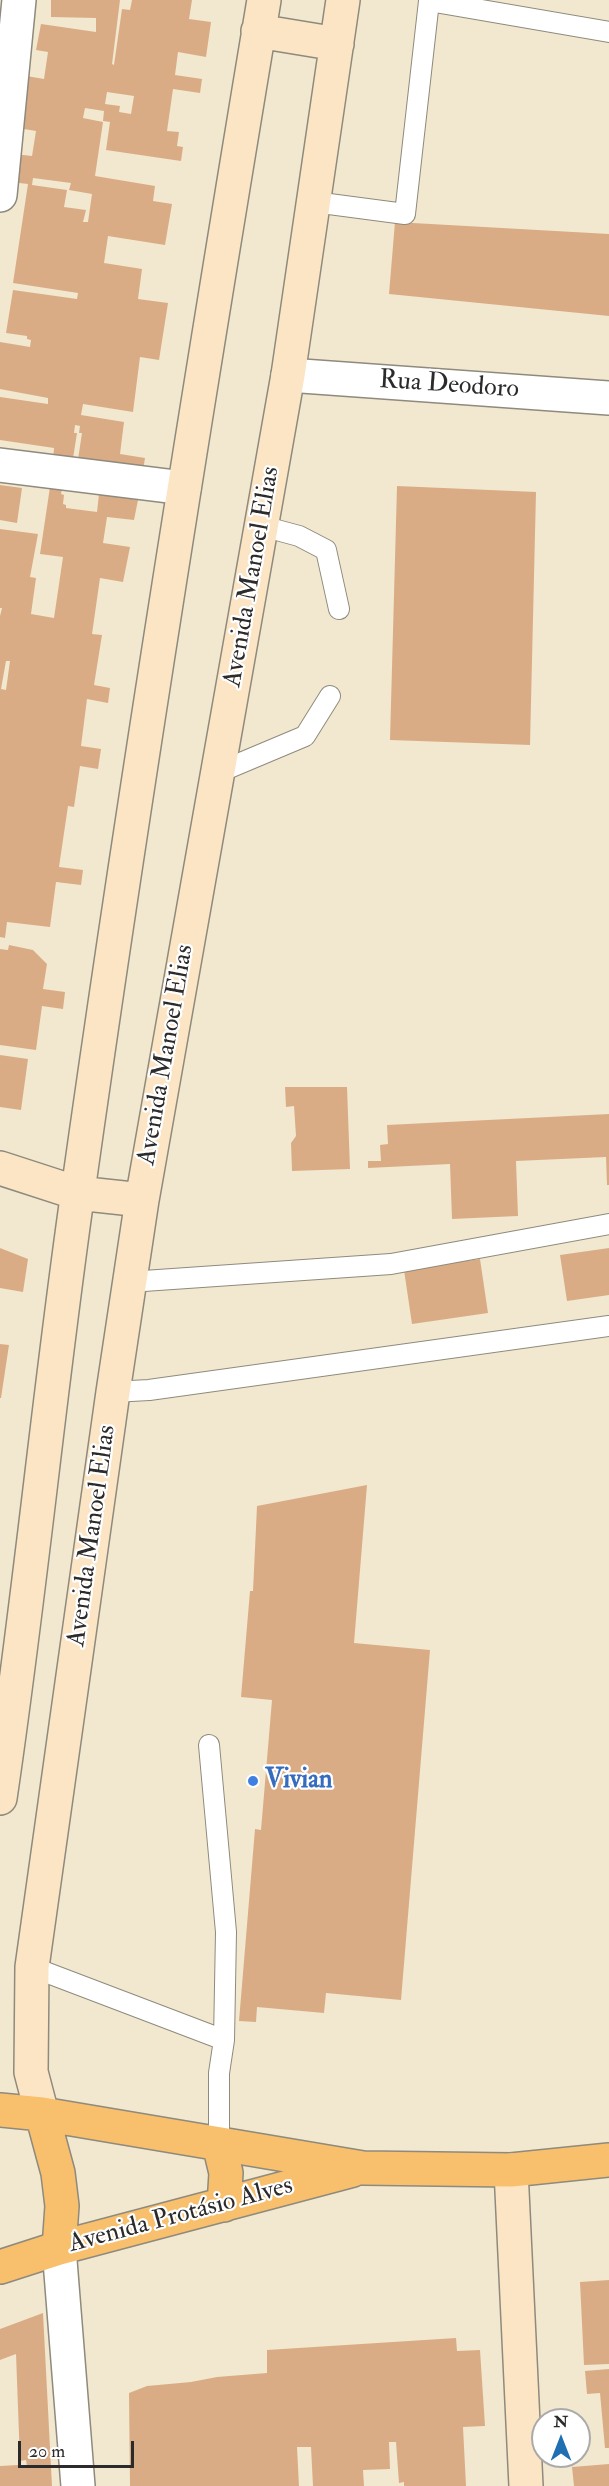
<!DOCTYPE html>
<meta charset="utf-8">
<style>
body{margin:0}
#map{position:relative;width:609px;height:2486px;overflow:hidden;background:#f2e8cf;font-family:"IM FELL Double Pica",serif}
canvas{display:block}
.north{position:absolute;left:531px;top:2408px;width:60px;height:60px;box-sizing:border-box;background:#fff;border:2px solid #aaa;border-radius:50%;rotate:0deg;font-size:16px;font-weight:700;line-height:24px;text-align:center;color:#2b2b2b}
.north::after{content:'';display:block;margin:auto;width:21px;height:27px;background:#1f6fb2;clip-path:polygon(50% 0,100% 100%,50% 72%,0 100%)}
.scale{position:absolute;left:18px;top:2441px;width:116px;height:27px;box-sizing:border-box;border:3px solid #2b2b2b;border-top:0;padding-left:8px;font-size:18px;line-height:21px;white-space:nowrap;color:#2b2b2b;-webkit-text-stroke:4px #fff;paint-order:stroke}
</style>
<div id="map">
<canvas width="609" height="2486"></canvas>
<div class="north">N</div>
<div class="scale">20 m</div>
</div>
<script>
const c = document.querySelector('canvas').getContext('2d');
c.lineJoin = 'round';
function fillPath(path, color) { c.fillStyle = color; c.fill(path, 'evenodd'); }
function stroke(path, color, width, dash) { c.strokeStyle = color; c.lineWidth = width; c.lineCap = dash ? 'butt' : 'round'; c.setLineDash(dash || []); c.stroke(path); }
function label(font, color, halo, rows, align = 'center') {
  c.font = font + ' "IM FELL Double Pica",serif'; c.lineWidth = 4.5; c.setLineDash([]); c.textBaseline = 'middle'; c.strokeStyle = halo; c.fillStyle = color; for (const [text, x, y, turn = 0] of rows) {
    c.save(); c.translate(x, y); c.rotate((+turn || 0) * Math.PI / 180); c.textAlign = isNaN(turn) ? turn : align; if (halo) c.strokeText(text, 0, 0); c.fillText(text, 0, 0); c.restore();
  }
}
fillPath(new Path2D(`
 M51,0h69l-8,64 2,1 8,-56 8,1 2,-10h60l-3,19 22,3 -5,35 -28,-5 -3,23 27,4 -2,14 -27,-4 -6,42 12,1 -2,14 6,1 -2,14 -75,-11 4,-28 -7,-1 1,-10 -19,-3 -2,10 20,4 -8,54 60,10 -2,15 19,3 -7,41 -57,-9 -4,27 38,6 -4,30 30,4 -9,57 -19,-3 -7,55 -50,-8 -2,11 43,7 -4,32 25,4 -3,18 -65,-10 5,-33h-3l1,-7 -5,-1 -1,8h3l-5,32 -19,-3 1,-14 -54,-8v-43l48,7v-6l-48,-9v-47l30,5 1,-7 -4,-1v-3l-21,-3 7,-43 64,9 1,-6 -65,-10 15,-99 -17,-2 4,-28 17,2 4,-25 -18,-3 3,-53 23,4 4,-27 -12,-2 5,-26 55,8v-14l-45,-1zM107,92l27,4 -3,18 -12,-2 1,-6 -15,-2zM33,178l38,5 -2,7 23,4 -4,28h-5l3,-12 -22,-3 3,-17 -35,-5z
 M395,222l214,12v82l-220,-22z
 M0,485l22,3 -5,35 -17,-3z
 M397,486l139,6 -6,253 -140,-5z
 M50,487l12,2 -1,5 3,1 -1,9 3,1v3l31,4 2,-18 39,6 -4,20 -27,-3 -4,26 27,4 -7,35 -23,-4 -8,56 10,1 -8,50 16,3 -2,15 -21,-4 -6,47 20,3 -3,20 -18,-3 -6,41 -6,-1 -9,61 24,3 -2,15 -25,-3 -6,45 -43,-5 -2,16 -5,-1v-321l2,-8h-2v-79l38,5 -8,43 6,1 -5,36 23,4 9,-61 -23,-3zM6,661h4l-4,29 -5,-1z
 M9,945l24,5 14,14 -4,25 22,3 -2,17 -21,-3 -6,44 -36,-5v-96l8,1z
 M0,1055l28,4 -7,51 -21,-3z
 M285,1087h62l3,82 -58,2 -1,-28 5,-7 -2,-30 -8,1z
 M609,1114v71h-2l-1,-28 -90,4 2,55 -66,3 -2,-55 -82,4v-7h13l-1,-16 8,-1 -1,-19z
 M0,1248l28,11 -5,33 -23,-4z
 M609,1248v47l-42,6 -7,-46z
 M480,1259l8,54 -76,11 -8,-54z
 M0,1344l9,1 -8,53h-1z
 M367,1485l-13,158 76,7 -29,350 -75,-7 -2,20 -67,-6 -1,15 -17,-1 16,-192 6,1 11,-130 -31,-3 9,-106h3l4,-85z
 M609,2280v84l-25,1 -4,-83z
 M43,2313l9,173h-52v-20l18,-1v2l9,-1 -1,-6 -6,1 -4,-107 -16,6v-31z
 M456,2338l1,13 23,-1 5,76 -22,1 3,59h-62v-4l-5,1 -3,-41h-7l1,27 -27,1 1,16h-51l-2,-39h-14l2,39h-169l-1,-93 18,-7 44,-4 26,-5 50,-4v-23z
 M609,2369v79h-4l-5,-55 -13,1 -2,-23z
 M609,2464v22h-35l-2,-19z`), '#daac85');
const lane = new Path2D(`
 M314,202l91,12 24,-213 180,31
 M262,526l37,10 27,14 13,59
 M217,773l88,-37 25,-40
 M129,1282l262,-18 218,-40
 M113,1392l36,-2 460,-64
 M32,1967l192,73 2,-108 -17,-187
 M219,2144v-71l5,-33`);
const street = new Path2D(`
 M0,195l19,-195
 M288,375l321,23
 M0,465l184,23
 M59,2248l19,238`);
const secondary = new Path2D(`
 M258,31l79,13
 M0,1168l77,25 65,7
 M0,1798c30,-202 49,-405 78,-607 56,-398 120,-795 186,-1191
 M42,2114l-11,-42 1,-105 81,-575 29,-192 146,-825 55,-375
 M511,2170l15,316`);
const primary = new Path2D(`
 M0,2110l42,4 321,54 148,2 98,-10
 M42,2114l16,59 4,33 -3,42
 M219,2144l7,29 -2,32
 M0,2267l59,-19 294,-78`);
stroke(lane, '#8e8a7d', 22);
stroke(street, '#8e8a7d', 36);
stroke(secondary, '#8e8a7d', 36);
stroke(primary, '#8e8a7d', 36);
stroke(lane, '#fff', 20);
stroke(street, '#fff', 33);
stroke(secondary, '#fce5c4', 33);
stroke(primary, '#f8bf6c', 33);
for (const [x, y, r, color] of [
 [253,1781,6,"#3f7fe0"]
]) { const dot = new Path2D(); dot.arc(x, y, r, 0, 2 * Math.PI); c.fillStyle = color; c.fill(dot); stroke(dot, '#fff', 2); }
label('26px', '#2b2b2b', '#fff', [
 ["Rua Deodoro",449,386,4],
 ["Avenida Manoel Elias",253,577,-80],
 ["Avenida Manoel Elias",167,1055,-80],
 ["Avenida Manoel Elias",93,1536,-82],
 ["Avenida Protásio Alves",181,2216,-15]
]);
label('bold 26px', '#366cbe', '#fff', [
 ["Vivian",265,1781]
], 'left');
</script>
